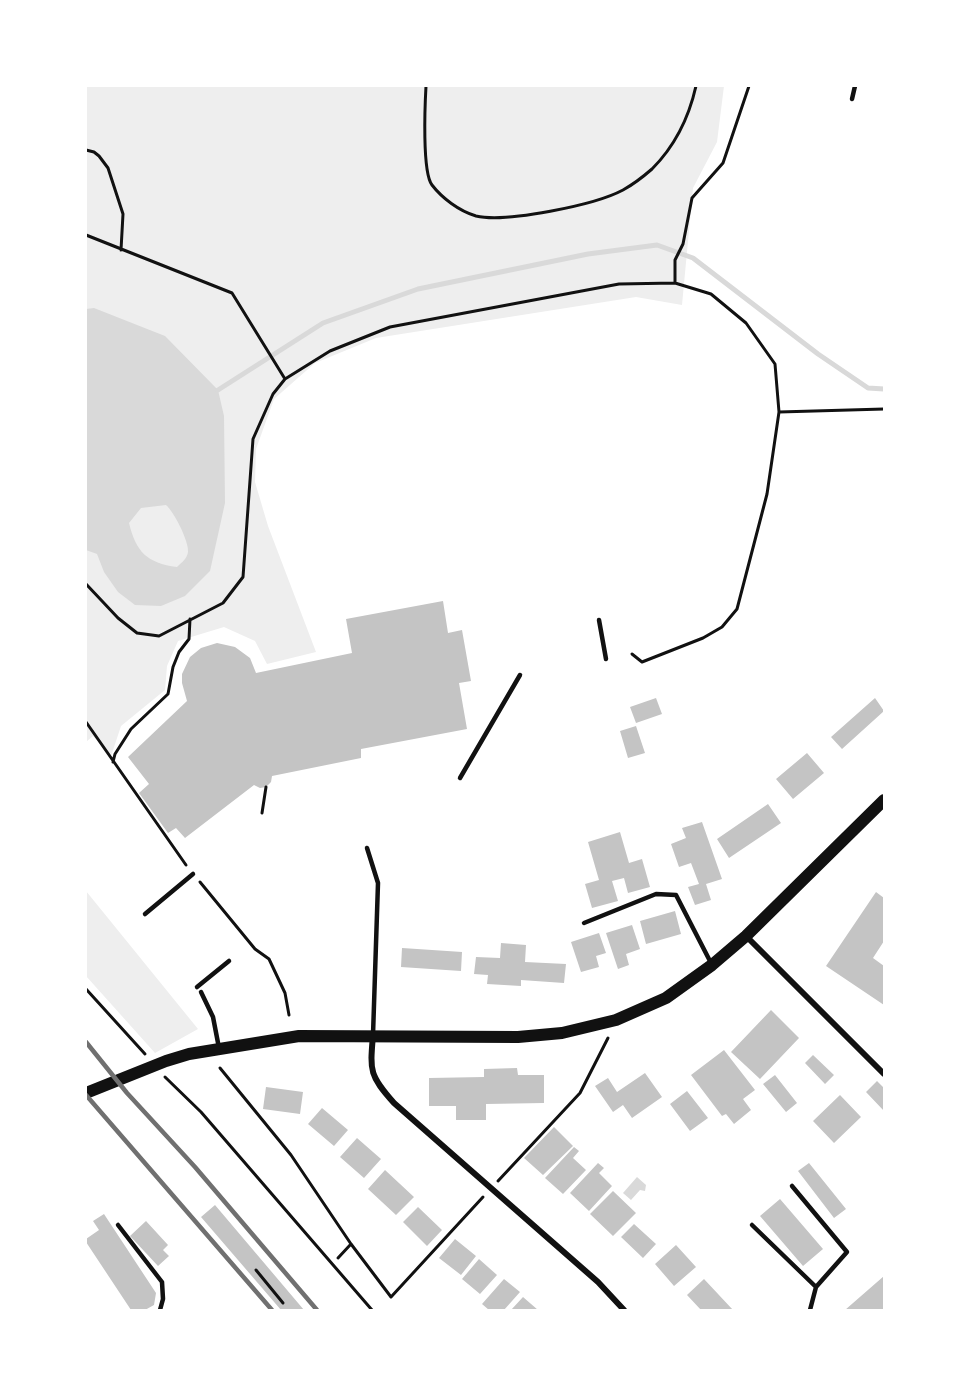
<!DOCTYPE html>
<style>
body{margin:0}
#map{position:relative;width:970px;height:1396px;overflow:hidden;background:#fff;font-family:Quicksand,sans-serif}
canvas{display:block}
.frame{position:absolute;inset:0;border:87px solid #fff;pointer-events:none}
</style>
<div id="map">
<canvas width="970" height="1396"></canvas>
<div class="frame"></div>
</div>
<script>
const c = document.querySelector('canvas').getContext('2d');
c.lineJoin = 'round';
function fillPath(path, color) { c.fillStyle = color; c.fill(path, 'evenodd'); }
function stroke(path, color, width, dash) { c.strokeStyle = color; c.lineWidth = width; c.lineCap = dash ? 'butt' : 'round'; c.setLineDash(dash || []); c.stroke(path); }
fillPath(new Path2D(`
 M86,86h638l-7,56 -24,46 -11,117 -46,-8 -260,41 -61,25 -41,36 -18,50 -1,33 13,44 48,126 -49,12 -12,-23 -31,-14 -46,14 -11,25 -2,24 -44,36 -10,30 -18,-20 -7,6z
 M86,891l112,138 -43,24 -69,-77z`), '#eee');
fillPath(new Path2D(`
 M94,308l71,28 53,54 6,26 1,87 -15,68 -25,25 -24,10 -26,-1 -17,-13 -14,-20 -7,-18 -11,-4v-241zM166,505c8,7 23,36 22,47 -1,7 -6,10 -11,15 -30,-4 -41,-15 -48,-44l12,-15z
 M637,1177l9,8 -1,6 -5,-1 -9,10 -8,-7z`), '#d9d9d9');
stroke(new Path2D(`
 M218,390l105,-67 95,-34 170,-35 69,-9 36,13 125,96 50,34 16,1`), '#d9d9d9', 5);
fillPath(new Path2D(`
 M443,601l5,32 14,-3 9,51 -12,2 8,46 -106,20v9l-89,18 -1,6 -5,5 -6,1 -6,-3 -69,53 -9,-10 -8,5 -29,-40 10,-9 -21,-27 59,-56 -5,-18v-9l8,-17 11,-9 16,-5 18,4 15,11 6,15 96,-20 -6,-34z
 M656,698l6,16 -26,9 -6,-16z
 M875,698l9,13 -42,38 -11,-12z
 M636,726l9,27 -17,5 -8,-27z
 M807,753l17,20 -31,26 -17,-20z
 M768,804l13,19 -52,35 -12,-19z
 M702,822l20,57 -16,5 5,16 -16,5 -7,-18 11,-3 -8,-21 -12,4 -8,-23 15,-6 -4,-10z
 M620,832l9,31 13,-4 8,28 -22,6 -4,-15 -12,3 6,20 -26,7 -7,-24 14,-4 -11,-38z
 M876,892l8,6v43l-11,17 11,8v39l-58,-39z
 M675,911l6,23 -35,10 -6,-23z
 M632,925l8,24 -14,5 3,11 -11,4 -12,-36z
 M599,933l7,20 -10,3 3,11 -18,5 -10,-30z
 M501,943l25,2 -1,17 41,2 -2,19 -43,-3v6l-34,-2 1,-9 -14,-1 2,-17 24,1z
 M402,948l60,4 -1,19 -60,-4z
 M771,1010l28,28 -39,41 -29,-27z
 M724,1050l31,40 -12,9 8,11 -17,14 -8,-10 -4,2 -31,-41z
 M813,1055l21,20 -9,9 -20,-21z
 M517,1068l1,7h26v28l-58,1v16h-30v-14h-27v-28l55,-1v-8z
 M645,1073l17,24 -30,21 -9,-13 -10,7 -18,-26 13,-8 9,14z
 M775,1075l22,28 -11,9 -23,-28z
 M877,1081l7,7v23l-18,-19z
 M266,1087l37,5 -3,22 -37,-5z
 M687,1091l21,27 -18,13 -20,-27z
 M840,1095l21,22 -27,26 -21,-22z
 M322,1108l26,22 -14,16 -26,-22z
 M554,1127l19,19 -30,29 -19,-17z
 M357,1138l24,21 -17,19 -24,-21z
 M574,1147l5,4 -6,7 13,12 -23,24 -18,-16z
 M598,1163l6,5 -5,5 13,13 -23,25 -19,-18z
 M809,1163l37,46 -12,9 -36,-47z
 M385,1170l29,27 -18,18 -28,-26z
 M613,1191l23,22 -23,23 -23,-22z
 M780,1199l43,50 -20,17 -43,-50z
 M215,1205l89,105h-23l-80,-93z
 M418,1207l24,23 -15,16 -24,-24z
 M104,1214l52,79 -2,12 -9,5h-14l-45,-68v-3l13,-9 -6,-9z
 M146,1221l22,24 -5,5 6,6 -11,10 -28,-30z
 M634,1224l22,20 -13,14 -22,-21z
 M455,1239l21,17 -15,19 -22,-17z
 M676,1245l20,22 -22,19 -19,-22z
 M479,1259l18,16 -17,19 -18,-15z
 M884,1276v34h-39z
 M504,1279l16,13 -16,18h-15l-7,-6z
 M704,1279l29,31h-32l-14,-15z
 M523,1297l15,13h-27z`), '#c4c4c4');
stroke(new Path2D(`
 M426,86c-1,18 -4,86 6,99 10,13 27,26 44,31 30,7 119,-11 147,-26 9,-5 21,-14 29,-21 23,-23 37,-52 44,-83
 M86,150l8,2 5,4 9,12 15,46 -2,36
 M86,235l146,58 53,86
 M675,283v-23l8,-16 9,-46 31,-35 26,-77
 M86,584l32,34 19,15 22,3 64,-33 20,-26 10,-138 20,-45 12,-15 45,-28 60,-24 229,-43 56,-1 36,11 35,29 29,41 4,48 105,-3
 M632,654l10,8 61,-24 19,-11 15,-18 30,-115 12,-82
 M86,722l100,143
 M113,762l2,-8 16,-25 37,-35 5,-27 6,-15 10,-13 1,-20
 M262,813l4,-26
 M200,882l55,67 14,10 16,34 4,22
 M86,989l59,65
 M220,1068l71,87 60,89 40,53 92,-100
 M165,1077l36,35 171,198
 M498,1181l82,-88 28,-55
 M338,1258l13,-14
 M256,1270l27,33`), '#111', 3);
stroke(new Path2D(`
 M852,99l3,-13
 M599,620l7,39
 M460,778l60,-103
 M367,848l11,35 -5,152
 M145,914l48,-40
 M584,923l72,-29 20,1 35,68
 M197,987l32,-26
 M201,992l12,25 6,31
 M792,1186l55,66 -31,35 -6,23
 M118,1225l44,57 1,17 -3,11
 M752,1225l64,62`), '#111', 4.5);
stroke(new Path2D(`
 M746,936l138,138
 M373,1035c-3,36 -4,40 21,68l204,179 26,28`), '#111', 6);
stroke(new Path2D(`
 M86,1093l80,-32 23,-7 110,-18 219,1 44,-4 54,-13 50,-22 46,-33 34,-29 138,-136`), '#111', 12);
stroke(new Path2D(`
 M86,1042l41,51 68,74 122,143
 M86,1095l186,215`), '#707070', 4.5);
</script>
